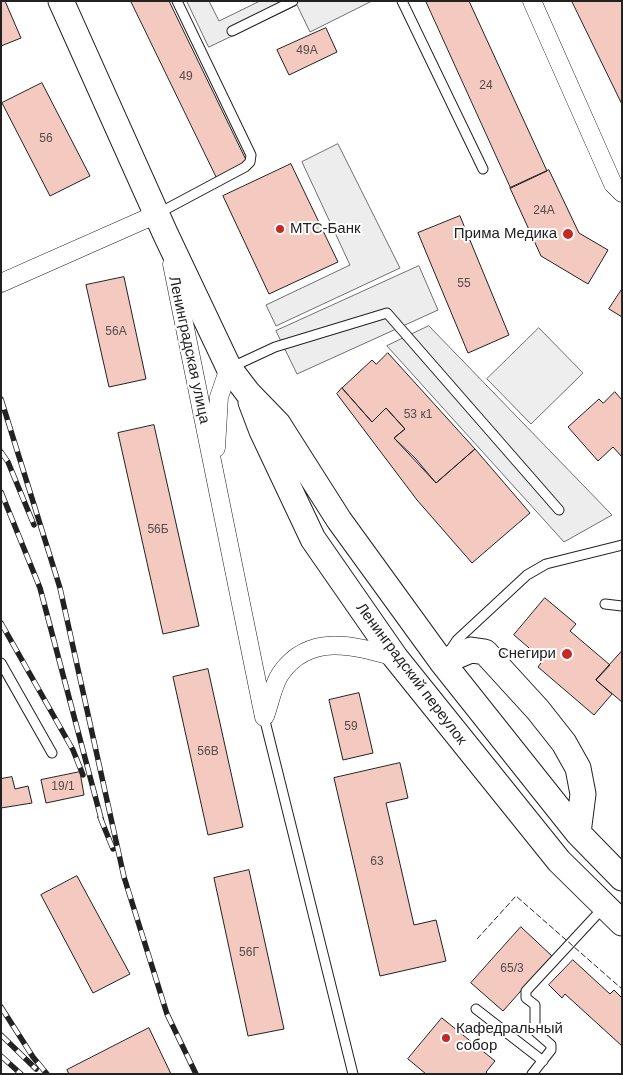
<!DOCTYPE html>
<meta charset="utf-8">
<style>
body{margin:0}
#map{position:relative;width:623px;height:1075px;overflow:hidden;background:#fff;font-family:Helvetica,sans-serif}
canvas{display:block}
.frame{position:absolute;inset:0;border:2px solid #222;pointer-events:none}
</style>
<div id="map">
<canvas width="623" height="1075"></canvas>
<div class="frame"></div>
</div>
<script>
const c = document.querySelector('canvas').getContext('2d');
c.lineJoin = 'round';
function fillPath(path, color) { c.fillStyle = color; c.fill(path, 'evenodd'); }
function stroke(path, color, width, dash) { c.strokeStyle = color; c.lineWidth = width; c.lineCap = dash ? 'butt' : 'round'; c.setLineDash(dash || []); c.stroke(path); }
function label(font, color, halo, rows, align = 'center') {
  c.font = font + ' Helvetica,sans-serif'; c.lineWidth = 4; c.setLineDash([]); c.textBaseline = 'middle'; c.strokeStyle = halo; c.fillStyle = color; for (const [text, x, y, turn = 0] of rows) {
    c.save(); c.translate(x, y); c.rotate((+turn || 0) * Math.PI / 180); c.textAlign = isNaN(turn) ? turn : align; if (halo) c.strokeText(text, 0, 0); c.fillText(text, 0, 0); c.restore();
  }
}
const green = new Path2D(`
 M539,328l44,45 -52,51 -44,-45z`);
fillPath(green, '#eee');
stroke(green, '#6f6f6f', 1);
const parking = new Path2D(`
 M187,1h22l10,20 41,-20h112l-62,31 -13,-27 -88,42z
 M338,144l62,124 -124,58 -10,-21 84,-40 -48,-103z
 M419,266l19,44 -141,64 -21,-43z
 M429,326l183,189 -48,27 -177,-196z`);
fillPath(parking, '#ededed');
stroke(parking, '#6f6f6f', 1);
const building = new Path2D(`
 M1,1h4l16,37 -20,8z
 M131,1h38l79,163 -31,14z
 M426,1h43l78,170 -36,17z
 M572,1h50v103z
 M326,28l11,24 -48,23 -12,-25z
 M42,83l48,93 -40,20 -48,-93z
 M291,164l47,98 -69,32 -46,-98z
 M549,170l30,63 29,17 -20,34 -47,-28 -31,-68z
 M460,216l49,119 -41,18 -50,-120z
 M124,277l22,102 -37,8 -23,-102z
 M622,289v28l-13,-8z
 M388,353l87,96 -39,34 -21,-25 -21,-20 11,-9 -19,-21 -14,14 -30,-34 30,-28 4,4z
 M342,388l30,34 14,-14 19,21 -11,9 42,45 39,-34 55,64 -58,50 -55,-63 -80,-106z
 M615,392l7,8v57l-9,-10 -15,14 -30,-34 31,-28 4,4z
 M154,425l45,201 -36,8 -45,-201z
 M545,598l31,26 -6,7 40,34 -14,15 16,14 -18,21 -56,-48 5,-7 -29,-25z
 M622,651v51l-26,-22z
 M208,669l35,158 -35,8 -35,-158z
 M359,693l14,60 -30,7 -14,-60z
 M400,763l8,35 -22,5 28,122 22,-5 10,41 -66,15 -46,-198z
 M80,772l4,23 -38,8 -5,-23z
 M12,777l3,12 13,-3 4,17 -31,5v-29z
 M249,870l35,159 -36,7 -34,-158z
 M77,876l53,98 -37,19 -52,-98z
 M521,927l31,29 -49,55 -32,-28z
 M573,960l37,34 4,-4 8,8v48l-57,-52 -3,4 -13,-13z
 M442,1018l53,43 -9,11 2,2h-62l-18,-15z
 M149,1028l22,46h-102l-2,-4z`);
fillPath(building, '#f3c9c0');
stroke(building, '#222', 1);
const lane = new Path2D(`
 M402,1l81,168
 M232,31l61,-30
 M157,214l88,-47 5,-5 1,-7 -74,-154
 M232,367l43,-20 112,-34 172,197
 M605,604l17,2
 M449,652l8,-12 70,-65 19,-11 76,-19
 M1,663l51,90
 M264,717l89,357
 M476,1009l67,52
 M532,1074l19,-24v-5l-16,-14v-26l-9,-7v-7l77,-83`);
const street = new Path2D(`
 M532,1l81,183 9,9
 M172,264l92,453
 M1,283l156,-69
 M216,448l3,-51 10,-29
 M265,716c5,-13 8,-32 16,-43 29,-41 75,-27 114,-16`);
const secondary = new Path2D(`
 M61,1l104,232 64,135 19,25 30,31 61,96 103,142 136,171 44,45
 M251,402l11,29 51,108 82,118 164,204 63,62
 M442,662l29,-12 14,2 53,58 26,33 14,25 5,26 -5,39`);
stroke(lane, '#222', 11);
stroke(street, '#222', 19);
stroke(secondary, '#222', 27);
stroke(lane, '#fff', 9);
stroke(street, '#fff', 18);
stroke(secondary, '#fff', 25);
const rail = new Path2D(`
 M1,399l59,189 64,289 43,137 29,60
 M1,452l7,10 26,63
 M1,492l39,96 62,234
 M1,623l72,127 10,25
 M100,817l13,32
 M1,1007l32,50 14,17
 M1,1035l35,34
 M1,1056l20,18`);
stroke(rail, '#222', 5.5);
stroke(rail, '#fff', 4, [11]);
stroke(new Path2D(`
 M477,939l39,-43 106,93`), '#222', 1, [6, 2.5]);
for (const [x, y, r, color] of [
 [280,229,5,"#c62828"],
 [568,234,6,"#c62828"],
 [567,654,6,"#c62828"],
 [446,1038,5,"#c62828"]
]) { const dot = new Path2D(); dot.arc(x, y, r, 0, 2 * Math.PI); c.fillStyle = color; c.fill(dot); stroke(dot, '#fff', 2); }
label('12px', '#564c4a', null, [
 ["49А",307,51],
 ["49",186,77],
 ["24",486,86],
 ["56",46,139],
 ["24А",544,211],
 ["55",464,284],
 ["56А",116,332],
 ["53 к1",418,415],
 ["56Б",158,530],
 ["59",351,727],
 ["56В",208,752],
 ["19/1",63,787],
 ["63",377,862],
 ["56Г",249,953],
 ["65/3",512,969]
]);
label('15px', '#222', '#fff', [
 ["МТС-Банк",290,229],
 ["Прима Медика",557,234,"right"],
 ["Снегири",556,654,"right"],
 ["Кафедральный",456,1029],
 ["собор",456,1046]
], 'left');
label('15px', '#222', '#fff', [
 ["Ленинградская улица",189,350,78],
 ["Ленинградский переулок",411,674,53]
]);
</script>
